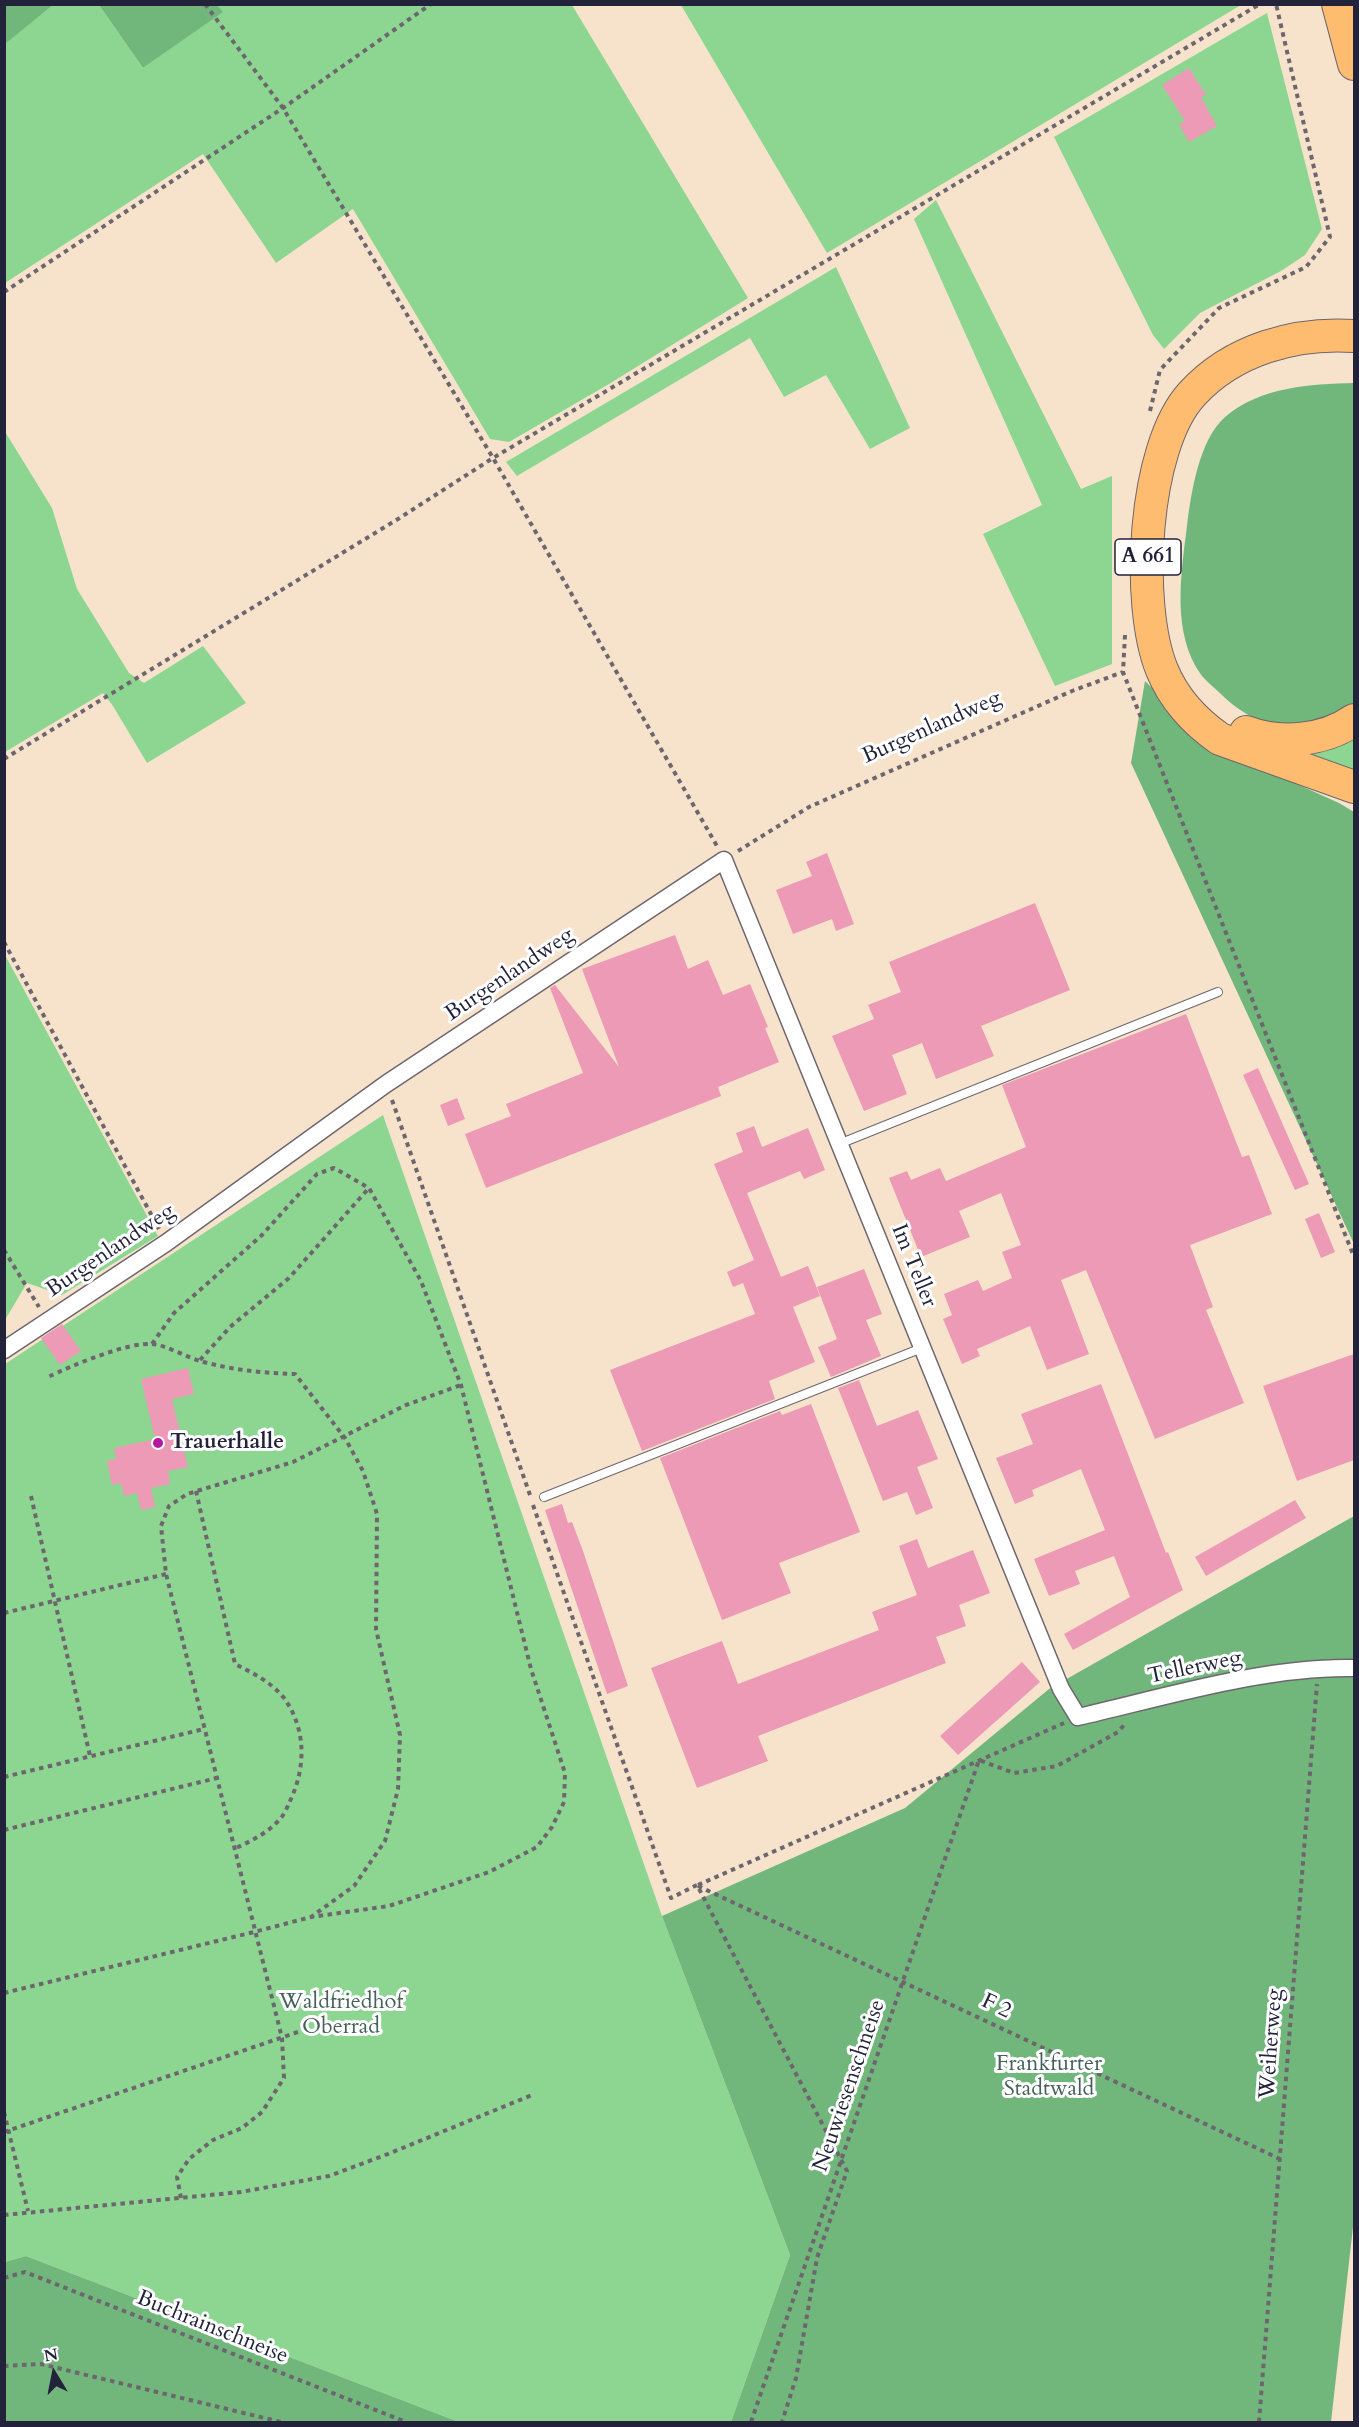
<!DOCTYPE html>
<style>
body{margin:0}
#map{position:relative;width:1359px;height:2427px;overflow:hidden;background:#f7e3cc;font-family:Cardo,serif}
canvas{display:block}
.frame{position:absolute;inset:0;border:6px solid #22223b;pointer-events:none}
.north{position:absolute;left:24px;top:2343px;width:60px;height:60px;-webkit-text-stroke:4px #fff;paint-order:stroke;rotate:350deg;font-size:16px;font-weight:700;line-height:24px;text-align:center;color:#22223b}
.north::after{content:'';display:block;margin:auto;width:21px;height:27px;background:#22223b;clip-path:polygon(50% 0,100% 100%,50% 72%,0 100%)}
</style>
<div id="map">
<canvas width="1359" height="2427"></canvas>
<div class="frame"></div>
<div class="north">N</div>
</div>
<script>
const c = document.querySelector('canvas').getContext('2d');
c.lineJoin = 'round';
function fillPath(path, color) { c.fillStyle = color; c.fill(path, 'evenodd'); }
function stroke(path, color, width, dash) { c.strokeStyle = color; c.lineWidth = width; c.lineCap = dash ? 'butt' : 'round'; c.setLineDash(dash || []); c.stroke(path); }
function label(font, color, halo, rows, align = 'center') {
  c.font = font + ' Cardo,serif'; c.lineWidth = 6; c.setLineDash([]); c.textBaseline = 'middle'; c.strokeStyle = halo; c.fillStyle = color; for (const [text, x, y, turn = 0] of rows) {
    c.save(); c.translate(x, y); c.rotate((+turn || 0) * Math.PI / 180); c.textAlign = isNaN(turn) ? turn : align; if (halo) c.strokeText(text, 0, 0); c.fillText(text, 0, 0); c.restore();
  }
}
fillPath(new Path2D(`
 M53,5h46l44,63 79,-56 -5,-7h355l176,293 -139,86 -100,58 -19,-3 -137,-230 -77,54 -73,-109 -198,129 -1,-239z
 M681,5h560l-414,248z
 M1267,13l55,216 -17,26 -24,16 -81,42 -36,36 -11,-14 -99,-198z
 M936,200l145,289 31,-13v188l-57,22 -72,-152 59,-29 -128,-286z
 M836,267l74,161 -40,21 -44,-74 -42,22 -34,-59 -233,138 -11,-14z
 M4,430l48,78 25,81 52,84 15,10 59,-37 43,57 -99,60 -34,-57 -10,-13 -98,59z
 M1354,738v40l-50,-23 30,-7z
 M5,955l153,281 -96,59 -35,-12 -22,37z
 M383,1115l279,801 128,339 -59,167h-272l-433,-166 -21,6v-898z`), '#8cd692');
fillPath(new Path2D(`
 M5,4h48v1l-48,39z
 M99,5h118l6,7 -80,56z
 M1354,383v324c-13,5 -48,21 -60,20 -28,-1 -52,-12 -72,-32 -6,-6 -14,-12 -20,-19 -31,-42 -21,-102 -15,-150 4,-33 12,-86 38,-109 35,-30 85,-33 129,-34z
 M1145,681l63,63 131,59 15,9v432l-223,-481z
 M1354,1516v702l-23,204h-600l59,-167 -128,-339 243,-108 144,-119z
 M26,2256l433,166h-454v-160z`), '#71b77c');
fillPath(new Path2D(`
 M1189,68l17,27 -5,2 16,29 -28,16 -10,-18 6,-3 -23,-36z
 M827,853l27,71 -18,7 -4,-12 -39,15 -17,-44 36,-14 -6,-14z
 M1035,903l35,87 -89,36 13,30 -58,23 -14,-36 -30,12 15,39 -43,17 -32,-75 42,-17 -6,-14 33,-13 -12,-30z
 M675,935l13,34 20,-9 15,35 27,-11 18,43 -3,1 14,34 -61,25 3,9 -235,92 -21,-54 46,-18 -5,-12 77,-31 -33,-85 5,-3 64,82 -37,-98z
 M1186,1014l56,143 7,-2 23,59 -82,31 23,62 -7,3 38,93 -89,36 -69,-169 -25,10 28,74 -42,16 -17,-44 -53,23 3,7 -18,8 -19,-45 9,-4 -8,-21 34,-14 5,11 29,-13 -10,-26 19,-7 -20,-52 -42,18 11,26 -49,20 -32,-79 18,-7 4,9 29,-12 6,13 80,-34 -24,-62z
 M1258,1068l51,116 -14,6 -52,-115z
 M457,1098l8,21 -17,7 -8,-21z
 M754,1126l8,21 46,-19 17,42 -21,9 -4,-8 -53,22 34,84 27,-11 12,30 -27,11 22,55 -46,19 6,18 -133,52 -32,-81 145,-56 -12,-31 -10,4 -6,-15 27,-12 -40,-96 29,-12 -7,-19z
 M1319,1213l16,39 -14,6 -16,-39z
 M864,1269l18,45 -16,6 15,36 -50,21 -13,-30 19,-8 -20,-52z
 M62,1324l19,27 -21,14 -19,-27z
 M1354,1354v106l-57,21 -34,-95z
 M188,1368l6,26 -22,5 16,68 -20,4 2,13 -19,4 4,19 -14,3 -4,-17 -13,3 -3,-13 -9,2 -5,-24 9,-2 -2,-11 41,-9 -14,-60z
 M859,1380l18,46 41,-16 20,49 -21,8 16,41 -17,7 -9,-23 -24,9 -45,-113z
 M1101,1384l65,169 2,-1 15,38 -110,60 -9,-16 66,-37 -16,-41 -39,15 5,13 -31,12 -15,-37 71,-29 -24,-61 -49,21 2,6 -19,8 -19,-46 37,-14 -12,-30z
 M811,1404l49,128 -81,31 12,30 -69,27 -62,-162 120,-47 2,4z
 M1295,1500l11,18 -100,58 -11,-19z
 M562,1504l6,19 4,-1 11,29 45,135 -21,8 -62,-184z
 M917,1539l11,29 45,-18 17,43 -31,12 7,21 -30,11 10,26 -188,73 10,25 -71,27 -46,-120 71,-27 16,43 141,-54 -7,-18 45,-17 -18,-49z
 M1022,1662l18,20 -82,73 -18,-19z`), '#ec9ab5');
const service = new Path2D(`
 M839,1144l379,-152
 M544,1497l378,-149`);
const minor = new Path2D(`
 M4,1350l162,-107 220,-159 338,-224 337,829 17,28c87,-20 188,-51 276,-49`);
const motorway = new Path2D(`
 M1338,4l16,60
 M1354,336c-58,-4 -121,13 -162,58 -49,53 -57,210 -30,276 12,29 32,51 58,69l134,48
 M1246,732c34,13 78,9 108,-12`);
stroke(service, '#6d666e', 10);
stroke(minor, '#6d666e', 19);
stroke(motorway, '#6d666e', 34);
stroke(new Path2D(`
 M205,4l78,104 210,350 224,388
 M4,292l279,-184 148,-104
 M1150,411l10,-41 59,-62 87,-41 24,-30 -54,-233
 M1125,635l-2,37 231,585
 M4,759l394,-240 95,-61 767,-454
 M738,851l71,-44 263,-116 51,-19
 M4,942l155,287
 M392,1100l138,395
 M4,1250l35,57
 M152,1344l22,-31 88,-78 55,-61 17,-6 35,20 52,93 40,104 70,284 34,104 -1,29 -12,25 -15,20 -48,25 -100,34 -78,11
 M200,1360l30,-33 59,-49 80,-90
 M196,1491l39,173c18,9 36,18 49,34 23,32 22,71 5,105 -2,5 -5,12 -9,16 -12,14 -29,22 -46,30
 M31,1496l59,260
 M533,1505l138,393 26,-13 150,286 -30,87 -21,120 -14,44
 M4,1613l162,-39
 M4,1777l200,-48
 M4,1830l213,-52
 M698,1885l366,-162
 M698,1886l582,273
 M4,1993l250,-61 57,-15 43,-31 31,-45 13,-52 2,-54 -24,-106 1,-115 -14,-43 -18,-33 -50,-64c-33,-1 -63,-4 -95,-13 -14,-4 -34,-16 -48,-17 -25,-2 -81,22 -104,33
 M4,2112l24,99
 M4,2132l294,-100
 M181,2198l-4,-21 12,-18 24,-19 29,-12 20,-16 22,-34 -2,-40 -116,-464 -5,-48 8,-20 18,-12 106,-32 113,-57 55,-20
 M4,2215l237,-23 88,-16 59,-22 144,-59
 M4,2278l21,-6 381,150
 M4,2366l37,-2 240,58
 M751,2422l228,-662 35,13 43,-7 61,-34 6,-7
 M1259,2422l58,-738`), '#6d666e', 4, [4.5, 4.5]);
stroke(service, '#fff', 8);
stroke(minor, '#fff', 16);
stroke(motorway, '#febc70', 32);
for (const [x, y, r, color] of [
 [158,1443,6,"#b5179e"]
]) { const dot = new Path2D(); dot.arc(x, y, r, 0, 2 * Math.PI); c.fillStyle = color; c.fill(dot); stroke(dot, '#fff', 2); }
for (const [x, y, w] of [
 [1148,557,66]
]) { const box = new Path2D(); box.roundRect(x - w / 2, y - 18, w, 36, 4.5); c.fillStyle = '#fff'; c.fill(box); stroke(box, '#22223b', 1.5); }
label('bold 21px', '#22223b', null, [
 ["A 661",1148,557]
]);
label('22px', '#22223b', '#fff', [
 ["Burgenlandweg",932,728,-24],
 ["Burgenlandweg",510,975,-34],
 ["Burgenlandweg",111,1251,-34],
 ["Im Teller",913,1266,68],
 ["Tellerweg",1195,1668,-12],
 ["F 2",996,2007,25],
 ["Weiherweg",1272,2044,-86],
 ["Neuwiesenschneise",850,2086,-71],
 ["Buchrainschneise",212,2328,22]
]);
label('bold 22px', '#22223b', '#fff', [
 ["Trauerhalle",170,1443]
], 'left');
label('22px', '#476159', '#fff', [
 ["Waldfriedhof",341,2003],
 ["Oberrad",341,2028],
 ["Frankfurter",1049,2065],
 ["Stadtwald",1049,2090]
]);
</script>
